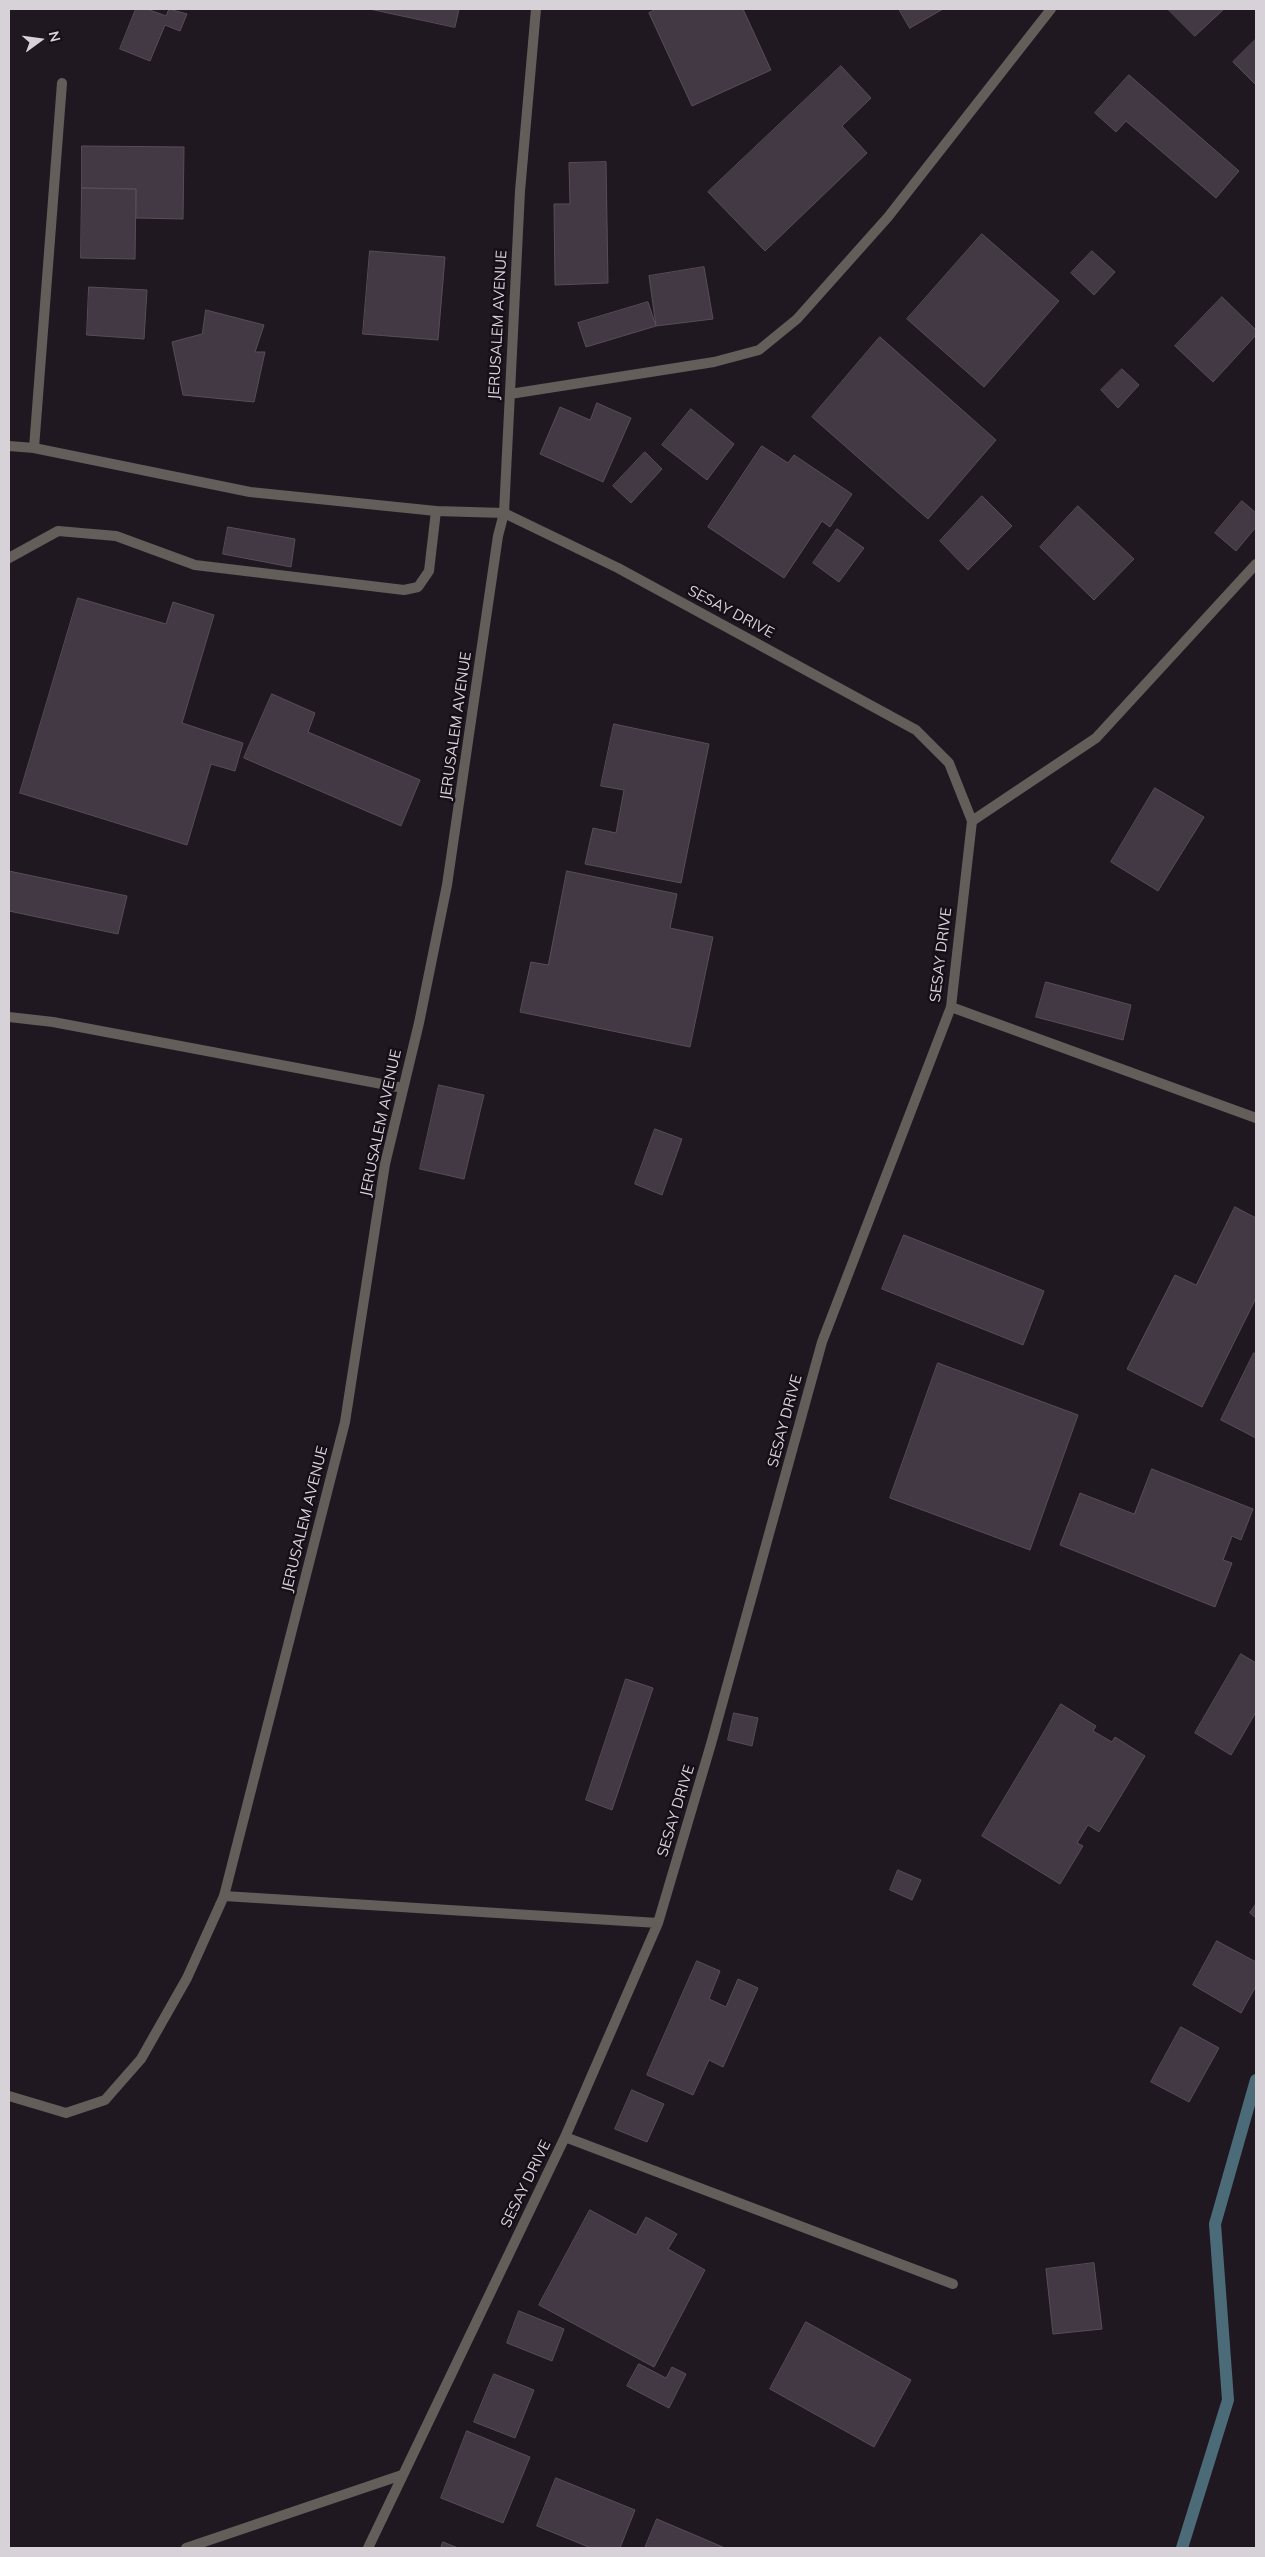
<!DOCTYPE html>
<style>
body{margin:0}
#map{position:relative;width:1265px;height:2557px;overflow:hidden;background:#201821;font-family:Mulish,sans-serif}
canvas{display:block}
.frame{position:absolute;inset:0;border:10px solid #d7d1d8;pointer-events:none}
.north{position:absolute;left:15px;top:15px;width:50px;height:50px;-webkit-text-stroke:4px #170f18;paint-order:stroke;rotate:76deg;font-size:14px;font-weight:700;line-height:20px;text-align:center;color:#d7d1d8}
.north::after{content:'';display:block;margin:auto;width:18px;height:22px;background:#d7d1d8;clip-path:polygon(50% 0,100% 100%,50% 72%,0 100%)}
</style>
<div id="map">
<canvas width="1265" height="2557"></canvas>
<div class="frame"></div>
<div class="north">N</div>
</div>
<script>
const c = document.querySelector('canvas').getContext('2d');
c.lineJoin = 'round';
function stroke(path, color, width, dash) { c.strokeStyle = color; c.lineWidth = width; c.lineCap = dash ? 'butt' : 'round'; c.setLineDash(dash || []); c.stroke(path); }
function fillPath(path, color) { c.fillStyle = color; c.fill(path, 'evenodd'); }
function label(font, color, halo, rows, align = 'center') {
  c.font = font + ' Mulish,sans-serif'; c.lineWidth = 5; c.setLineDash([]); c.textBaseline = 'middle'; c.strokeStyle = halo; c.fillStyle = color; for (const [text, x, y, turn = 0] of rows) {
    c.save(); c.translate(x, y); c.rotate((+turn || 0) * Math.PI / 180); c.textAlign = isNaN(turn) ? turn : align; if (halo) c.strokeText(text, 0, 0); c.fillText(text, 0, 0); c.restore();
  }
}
stroke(new Path2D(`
 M1182,2548l46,-148 -13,-176 41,-144`), '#4b6b79', 12);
const building = new Path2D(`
 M136,9h11l19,7 3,-7 18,5 -7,17 -15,-6 -15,36 -30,-12z
 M370,9h89l-4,18z
 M657,9h86l28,61 -79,36 -43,-93z
 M899,9h44l-33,19z
 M1168,9h56l-29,27z
 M1256,39v46l-23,-23z
 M841,66l30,32 -29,28 25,27 -102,98 -57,-59z
 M1129,75l110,96 -23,27 -90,-77 -10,11 -21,-19z
 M82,146l102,1 -1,72 -47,-1v-29l-54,-1z
 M606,162l2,121 -53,2 -1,-81h16l-1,-41z
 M82,188l54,1 -1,70 -54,-1z
 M982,234l77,67 -75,86 -77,-68z
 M370,251l75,6 -7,83 -75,-6z
 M1092,251l23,21 -21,23 -23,-22z
 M704,267l9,52 -57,7 -7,-50z
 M89,287l58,3 -3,49 -57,-4z
 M1222,297l34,33v5l-43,47 -38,-36z
 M648,302l8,24 -70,21 -8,-24z
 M206,310l58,15 -9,27h10l-11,50 -71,-7 -11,-53 30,-8z
 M880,337l116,103 -68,79 -116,-102z
 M1122,369l17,16 -21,23 -17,-18z
 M597,403l34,15 -28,64 -63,-28 20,-47 30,13z
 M691,409l43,35 -27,36 -45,-35z
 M762,446l26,17 6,-8 58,39 -22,33 -8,-6 -38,57 -76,-51z
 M645,452l17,17 -31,34 -18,-17z
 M982,496l30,30 -44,44 -28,-29z
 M1242,501l14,12v14l-20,24 -21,-18z
 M1078,506l56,53 -40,41 -54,-53z
 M228,527l67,12 -4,28 -68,-13z
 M837,529l27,19 -25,34 -26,-19z
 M78,598l88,26 7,-22 41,13 -32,108 61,20 -8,28 -24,-7 -24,81 -167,-52z
 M272,694l43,19 -7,19 112,48 -19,46 -157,-68z
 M614,724l95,20 -28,139 -96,-19 8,-36 23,5 8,-43 -23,-4z
 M1155,788l49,29 -46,74 -47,-29z
 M9,871l118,25 -9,38 -109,-23z
 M567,871l110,23 -7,34 43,9 -23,110 -170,-35 11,-50 17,3z
 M1046,982l85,23 -8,35 -87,-23z
 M439,1085l45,10 -20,84 -44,-10z
 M655,1129l27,10 -20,56 -27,-11z
 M1235,1207l21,11v80l-54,109 -75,-38 48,-94 21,10z
 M904,1235l140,56 -21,54 -141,-56z
 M1254,1353l2,1v84l-35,-18z
 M938,1363l140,52 -48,135 -140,-52z
 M1152,1469l101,40 -12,31 -9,-4 -9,24 9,3 -17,44 -155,-62 20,-52 54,21z
 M1241,1654l15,9v49l-25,43 -36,-22z
 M626,1679l27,9 -41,122 -26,-10z
 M1061,1704l35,22 -3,5 19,11 3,-5 30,19 -46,76 -11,-7 -11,18 6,3 -23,38 -78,-48z
 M734,1713l24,5 -6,28 -24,-6z
 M898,1870l23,10 -9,20 -22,-10z
 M1256,1904v14l-6,-5z
 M1217,1941l39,21v24l-15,27 -48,-28z
 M697,1961l23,10 -11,28 17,8 12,-28 20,9 -35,79 -14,-7 -16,35 -46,-20z
 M1181,2027l38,21 -30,54 -38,-20z
 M632,2090l32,14 -17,38 -32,-13z
 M590,2210l46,25 10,-18 31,17 -9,15 37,21 -51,97 -115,-62z
 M1094,2263l8,66 -49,5 -7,-65z
 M519,2311l45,18 -12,32 -45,-18z
 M806,2322l105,58 -37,67 -104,-58z
 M639,2364l27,14 6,-11 14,7 -17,34 -42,-22z
 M494,2374l40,16 -19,48 -41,-16z
 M467,2431l63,26 -27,66 -62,-25z
 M556,2478l79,32 -15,38h-29l-54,-22z
 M657,2519l68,29h-80z
 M443,2542l15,6h-17z`);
fillPath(building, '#423944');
stroke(building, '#574d58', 1);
stroke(new Path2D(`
 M9,558l49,-27 58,5 79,29 209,25 14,-3 11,-16 7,-60
 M9,1017l44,5 350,66
 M9,2096l57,17 39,-13 36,-41 46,-81 37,-82 121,-474 40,-258 34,-141 28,-138 51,-349 6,-23
 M186,2548l216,-73`), '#645e5a', 10);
stroke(new Path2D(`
 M510,394l204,-32 45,-12 38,-31 91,-102 163,-208
 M9,446l25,2 216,44 186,19 68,2 114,55 298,162 33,33 23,58 -21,186 -129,335 -111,402 -53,179 -93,214 -197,411
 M34,448l28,-365
 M504,513l16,-322 16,-182
 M972,821l124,-83 160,-174
 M951,1007l305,111
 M224,1896l434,27
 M565,2137l388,147`), '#645e5a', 10);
label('15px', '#d7d1d8', '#170f18', [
 ["JERUSALEM AVENUE",498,325,-87],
 ["SESAY DRIVE",731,612,28],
 ["JERUSALEM AVENUE",456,726,-82],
 ["SESAY DRIVE",941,955,-83],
 ["JERUSALEM AVENUE",381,1123,-78],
 ["SESAY DRIVE",785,1421,-75],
 ["JERUSALEM AVENUE",305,1519,-76],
 ["SESAY DRIVE",676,1811,-73],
 ["SESAY DRIVE",526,2184,-64]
]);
</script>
